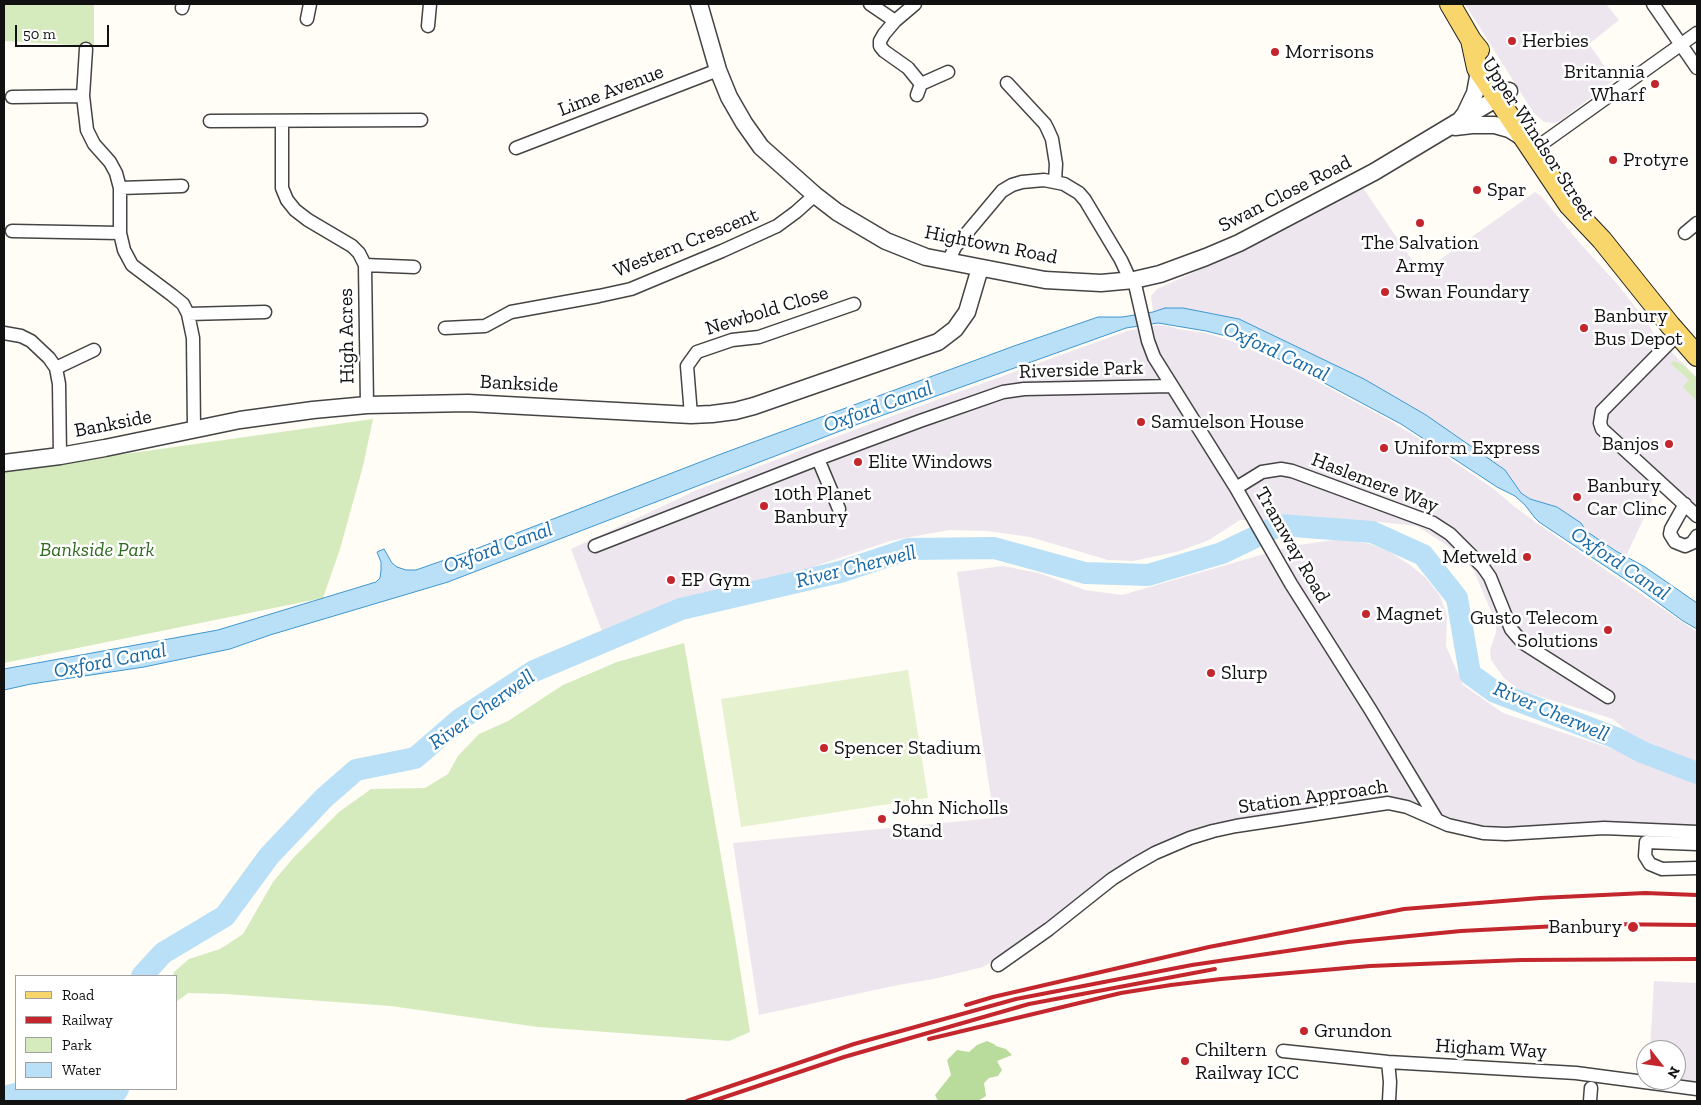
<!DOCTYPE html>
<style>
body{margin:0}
#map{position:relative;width:1701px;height:1105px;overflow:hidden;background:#fffdf5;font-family:"Zilla Slab",serif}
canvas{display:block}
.frame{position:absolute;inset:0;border:5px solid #111;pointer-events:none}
.legend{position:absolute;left:15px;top:975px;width:162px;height:115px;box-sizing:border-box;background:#fff;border:1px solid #a0a0a0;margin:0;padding:6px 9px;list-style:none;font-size:15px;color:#111}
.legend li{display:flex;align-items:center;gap:10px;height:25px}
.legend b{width:25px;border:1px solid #a0a0a0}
.north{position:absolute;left:1636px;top:1040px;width:50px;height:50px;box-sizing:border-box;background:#fff;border:1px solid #a0a0a0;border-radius:50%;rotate:120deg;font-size:14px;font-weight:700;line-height:20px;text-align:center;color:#111}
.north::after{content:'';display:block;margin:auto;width:18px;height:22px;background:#c4262e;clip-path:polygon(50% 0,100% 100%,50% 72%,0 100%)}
.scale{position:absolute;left:15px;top:25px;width:94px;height:22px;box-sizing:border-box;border:2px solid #111;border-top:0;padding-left:6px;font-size:15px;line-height:18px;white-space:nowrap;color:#111;-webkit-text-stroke:4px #fff;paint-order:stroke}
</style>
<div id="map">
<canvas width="1701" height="1105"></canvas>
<div class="frame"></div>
<ul class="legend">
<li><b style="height:6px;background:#f9d66b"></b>Road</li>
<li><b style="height:6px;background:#c4262e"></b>Railway</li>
<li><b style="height:14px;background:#d5ebbd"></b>Park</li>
<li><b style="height:14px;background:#b9e0f7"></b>Water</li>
</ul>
<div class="north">N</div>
<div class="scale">50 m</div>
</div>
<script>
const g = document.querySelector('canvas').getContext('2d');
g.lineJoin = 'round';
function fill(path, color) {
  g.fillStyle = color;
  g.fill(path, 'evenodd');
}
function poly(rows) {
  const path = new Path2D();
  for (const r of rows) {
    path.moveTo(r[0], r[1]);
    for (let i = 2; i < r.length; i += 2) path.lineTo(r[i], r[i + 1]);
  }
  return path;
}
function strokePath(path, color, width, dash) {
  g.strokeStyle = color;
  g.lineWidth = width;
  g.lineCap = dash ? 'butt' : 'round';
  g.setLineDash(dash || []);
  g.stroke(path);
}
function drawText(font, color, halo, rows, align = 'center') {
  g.font = font + ' "Zilla Slab",serif';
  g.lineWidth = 5;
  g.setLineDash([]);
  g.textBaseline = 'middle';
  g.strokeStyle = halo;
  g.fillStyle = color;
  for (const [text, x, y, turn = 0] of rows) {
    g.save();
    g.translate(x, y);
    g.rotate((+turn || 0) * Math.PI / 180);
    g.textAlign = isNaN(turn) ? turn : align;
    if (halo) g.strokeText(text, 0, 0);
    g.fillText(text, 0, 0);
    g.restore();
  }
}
const industrial = poly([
 [1465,4,1606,4,1619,20,1589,44,1614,80,1560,121,1555,123,1544,122,1533,112],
 [1363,188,1421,273,1535,192,1541,196,1578,241,1618,285,1648,323,1654,334,1697,378,1697,524,1658,488,1626,556,1586,531,1581,523,1557,507,1530,499,1521,493,1505,470,1426,415,1364,379,1239,319,1183,308,1165,308,1153,312,1151,296,1157,289,1256,244],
 [1157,325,1168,326,1178,329,1206,333,1235,342,1286,365,1387,419,1428,444,1495,490,1515,507,1538,524,1697,632,1697,767,1647,747,1630,734,1613,719,1519,690,1504,678,1491,660,1490,650,1496,632,1496,623,1474,571,1460,554,1417,526,1380,522,1240,520,1209,540,1180,551,1133,561,1108,560,1030,537,987,531,949,530,890,541,604,637,571,549,697,490,862,427,1127,331],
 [1340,539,1370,544,1390,552,1410,565,1426,578,1440,596,1447,615,1446,646,1463,685,1503,713,1686,773,1697,780,1697,827,1496,832,1456,822,1434,810,1395,797,1227,822,1114,871,1074,901,1044,929,983,967,934,979,898,985,759,1015,733,843,994,818,957,572,1003,566,1039,573,1085,590,1122,595,1292,546],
 [1654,981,1697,983,1697,1082,1676,1079,1676,1050,1650,1050]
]);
const green = poly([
 [4,4,94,4,94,46,4,41],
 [1674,361,1682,364,1697,378,1697,401,1683,387,1689,380,1670,363],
 [373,419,363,466,340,549,323,598,4,663,4,471],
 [684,643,735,937,750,1032,729,1041,538,1027,391,1006,226,994,188,993,176,1002,176,976,173,976,174,972,189,959,220,949,243,934,273,882,294,857,339,812,371,789,425,788,448,774,458,756,479,734,508,721,563,685,617,662]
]);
const forest = poly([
 [987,1041,994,1044,996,1046,1006,1049,1012,1055,997,1061,1002,1070,998,1076,989,1078,984,1083,986,1096,978,1101,938,1101,935,1095,951,1075,947,1060,957,1050,969,1052,977,1045]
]);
const pitch = poly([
 [908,670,928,798,741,827,721,699]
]);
const water = poly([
 [1165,308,1183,308,1239,319,1364,379,1426,415,1505,470,1521,493,1530,499,1557,507,1581,523,1586,531,1616,551,1645,567,1697,603,1697,629,1683,621,1638,588,1539,522,1535,518,1525,505,1515,496,1497,487,1401,424,1287,363,1238,339,1206,331,1158,323,1126,328,861,423,448,582,270,635,230,649,144,667,31,684,4,690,4,669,218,630,376,582,380,578,381,570,381,562,377,552,384,549,392,563,397,567,406,570,416,570,473,550,721,454,1014,346,1098,317,1122,317,1153,312,1165,308],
 [1647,747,1697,767,1697,780,1686,773,1638,757,1647,747]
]);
const river = poly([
 [142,976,163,953,225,916,269,856,324,798,356,770,415,758,459,720,534,671,681,609,840,572,909,549,994,548,1085,573,1148,575,1222,553,1280,525,1372,532,1423,555,1457,598,1470,674,1495,692,1616,738,1642,752,1697,773],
 [4,1097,26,1091,92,1095,116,1092,118,1089]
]);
const minor = poly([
 [870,4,895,21,884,34,880,41,880,46,884,51,908,68,921,84,917,95],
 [1653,4,1697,68],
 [182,8,183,4],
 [307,19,310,4],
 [895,21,915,4],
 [428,26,430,4],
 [86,49,83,96,87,130,94,144,110,162,116,173,120,188,120,233,124,250,132,265,172,295,183,304,188,314,265,312],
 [1007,83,1045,124,1048,130,1052,139,1056,164,1055,181],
 [921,84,948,72],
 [12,97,83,96],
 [210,121,421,120],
 [282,122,282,188,287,200,295,210,308,220,352,246,359,253,365,265,367,405],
 [1543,143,1697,33],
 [516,148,718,70],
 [120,188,182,186],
 [12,231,120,233],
 [1685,233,1697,223],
 [948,262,955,247,1002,191,1012,185,1022,182,1044,180,1064,184,1079,193,1085,200,1121,260,1127,273,1127,281],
 [365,265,414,267],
 [1134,280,1148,341,1154,357,1236,488,1291,584,1370,709,1437,820],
 [188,314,193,338,194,429],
 [445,328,485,326,511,312,599,296,631,289,722,251,777,226,796,212,815,195],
 [4,333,21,336,31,341,49,358,56,368,59,384,60,456],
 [1678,334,1602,411,1600,423,1602,429,1697,516],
 [56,368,94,350],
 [691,415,687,366,697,352,732,340,759,337,854,304],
 [1236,488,1262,472,1281,469,1292,471,1433,523,1450,534,1483,567,1490,577,1511,629,1523,643,1608,697],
 [1685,504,1671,529,1670,534,1675,542,1685,546,1692,543,1697,536],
 [839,509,818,459,920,421,1003,392,1024,389,1172,386],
 [595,546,818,459],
 [1697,844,1646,842,1645,856,1650,864,1662,869,1697,868],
 [998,965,1049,929,1112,879,1134,865,1155,853,1190,838,1213,831,1236,826,1388,803,1407,807,1448,825,1483,833,1506,834,1604,828,1697,832],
 [1283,1051,1388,1062,1576,1073,1697,1089],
 [1388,1062,1390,1082,1389,1101],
 [1590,1101,1591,1088]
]);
const tertiary = poly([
 [699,4,718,70,729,97,744,123,761,147,815,195,837,212,886,241,926,257,1045,280,1101,283,1134,280,1160,274,1206,257,1239,243,1374,172,1509,91],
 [1461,119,1465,114,1475,93,1478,77,1477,68],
 [1455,127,1472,125,1495,125,1509,129,1522,137],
 [4,463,60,456,105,448,240,420,313,410,367,405,468,403,691,415,712,414,735,411,754,406,938,342,955,329,967,312,980,268]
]);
const primary = poly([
 [1450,4,1471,40,1479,50],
 [1471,40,1477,68,1569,205,1602,240,1670,325,1697,356]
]);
const rail = poly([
 [966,1005,993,997,1209,947,1404,909,1540,898,1645,893,1697,895],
 [929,1039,1121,993,1171,985,1221,979,1370,966,1521,960,1697,959],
 [687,1101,854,1044,1016,999,1192,965,1348,942,1461,931,1597,924,1697,925],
 [713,1101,844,1057,1029,1004,1215,969]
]);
const markers = [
 [1512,41,5,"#c4262e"],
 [1275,52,5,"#c4262e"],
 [1655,84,5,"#c4262e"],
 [1613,160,5,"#c4262e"],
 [1477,190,5,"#c4262e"],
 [1420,223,5,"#c4262e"],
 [1385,292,5,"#c4262e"],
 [1584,328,5,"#c4262e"],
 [1141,422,5,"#c4262e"],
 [1669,444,5,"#c4262e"],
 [1384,448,5,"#c4262e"],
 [858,462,5,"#c4262e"],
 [1577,497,5,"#c4262e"],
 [764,506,5,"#c4262e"],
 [1527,557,5,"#c4262e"],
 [671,580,5,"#c4262e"],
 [1366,614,5,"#c4262e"],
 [1608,630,5,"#c4262e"],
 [1211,673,5,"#c4262e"],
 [824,748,5,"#c4262e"],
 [882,819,5,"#c4262e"],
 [1633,927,6,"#c4262e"],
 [1304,1031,5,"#c4262e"],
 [1185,1061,5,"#c4262e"]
];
const poiNames = [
 ["Herbies",1522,41],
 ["Morrisons",1285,52],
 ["Britannia",1645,72,"right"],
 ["Wharf",1645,95,"right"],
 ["Protyre",1623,160],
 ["Spar",1487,190],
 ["The Salvation",1420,243,"center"],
 ["Army",1420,266,"center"],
 ["Swan Foundary",1395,292],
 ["Banbury",1594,316],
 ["Bus Depot",1594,339],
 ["Samuelson House",1151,422],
 ["Banjos",1659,444,"right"],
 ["Uniform Express",1394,448],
 ["Elite Windows",868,462],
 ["Banbury",1587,486],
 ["Car Clinc",1587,509],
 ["10th Planet",774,494],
 ["Banbury",774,517],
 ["Metweld",1517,557,"right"],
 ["EP Gym",681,580],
 ["Magnet",1376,614],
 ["Gusto Telecom",1598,618,"right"],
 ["Solutions",1598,641,"right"],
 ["Slurp",1221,673],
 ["Spencer Stadium",834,748],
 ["John Nicholls",892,808],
 ["Stand",892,831],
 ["Banbury",1622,927,"right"],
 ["Grundon",1314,1031],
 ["Chiltern",1195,1050],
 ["Railway ICC",1195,1073]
];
const streetNames = [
 ["Lime Avenue",611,91,-21],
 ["Upper Windsor Street",1538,139,57],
 ["Swan Close Road",1285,194,-27],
 ["Western Crescent",686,243,-22],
 ["Hightown Road",991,245,11],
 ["Newbold Close",767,311,-17],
 ["High Acres",347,336,-91],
 ["Riverside Park",1081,370,-2],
 ["Bankside",519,384,3],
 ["Bankside",113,424,-11],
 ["Haslemere Way",1375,483,21],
 ["Tramway Road",1292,545,60],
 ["Station Approach",1313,797,-8],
 ["Higham Way",1491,1049,3]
];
const parkNames = [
 ["Bankside Park",97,550]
];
const waterNames = [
 ["Oxford Canal",1276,352,25],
 ["Oxford Canal",878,407,-20],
 ["Oxford Canal",498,548,-20],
 ["Oxford Canal",1620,564,34],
 ["River Cherwell",856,567,-14],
 ["Oxford Canal",110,661,-11],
 ["River Cherwell",482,710,-35],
 ["River Cherwell",1551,712,23]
];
fill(industrial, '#eee6ef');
fill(green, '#d5ebbd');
fill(forest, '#b9dc9c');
fill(pitch, '#e6f2cf');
fill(water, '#b9e0f7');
strokePath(water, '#3f96cf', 1);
strokePath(river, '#b9e0f7', 22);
strokePath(minor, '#444', 15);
strokePath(tertiary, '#444', 19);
strokePath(primary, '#222', 22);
strokePath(minor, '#fff', 12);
strokePath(tertiary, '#fff', 16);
strokePath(primary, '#f9d66b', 20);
strokePath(rail, '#c4262e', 4);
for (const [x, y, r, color] of markers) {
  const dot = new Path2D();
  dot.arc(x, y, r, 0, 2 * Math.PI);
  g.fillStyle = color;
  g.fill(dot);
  strokePath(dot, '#fff', 2);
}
drawText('20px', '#111', '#fff', poiNames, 'left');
drawText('20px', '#111', '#fff', streetNames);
drawText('italic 20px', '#2f6b1f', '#fff', parkNames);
drawText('italic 21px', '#1768a6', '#fff', waterNames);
</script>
